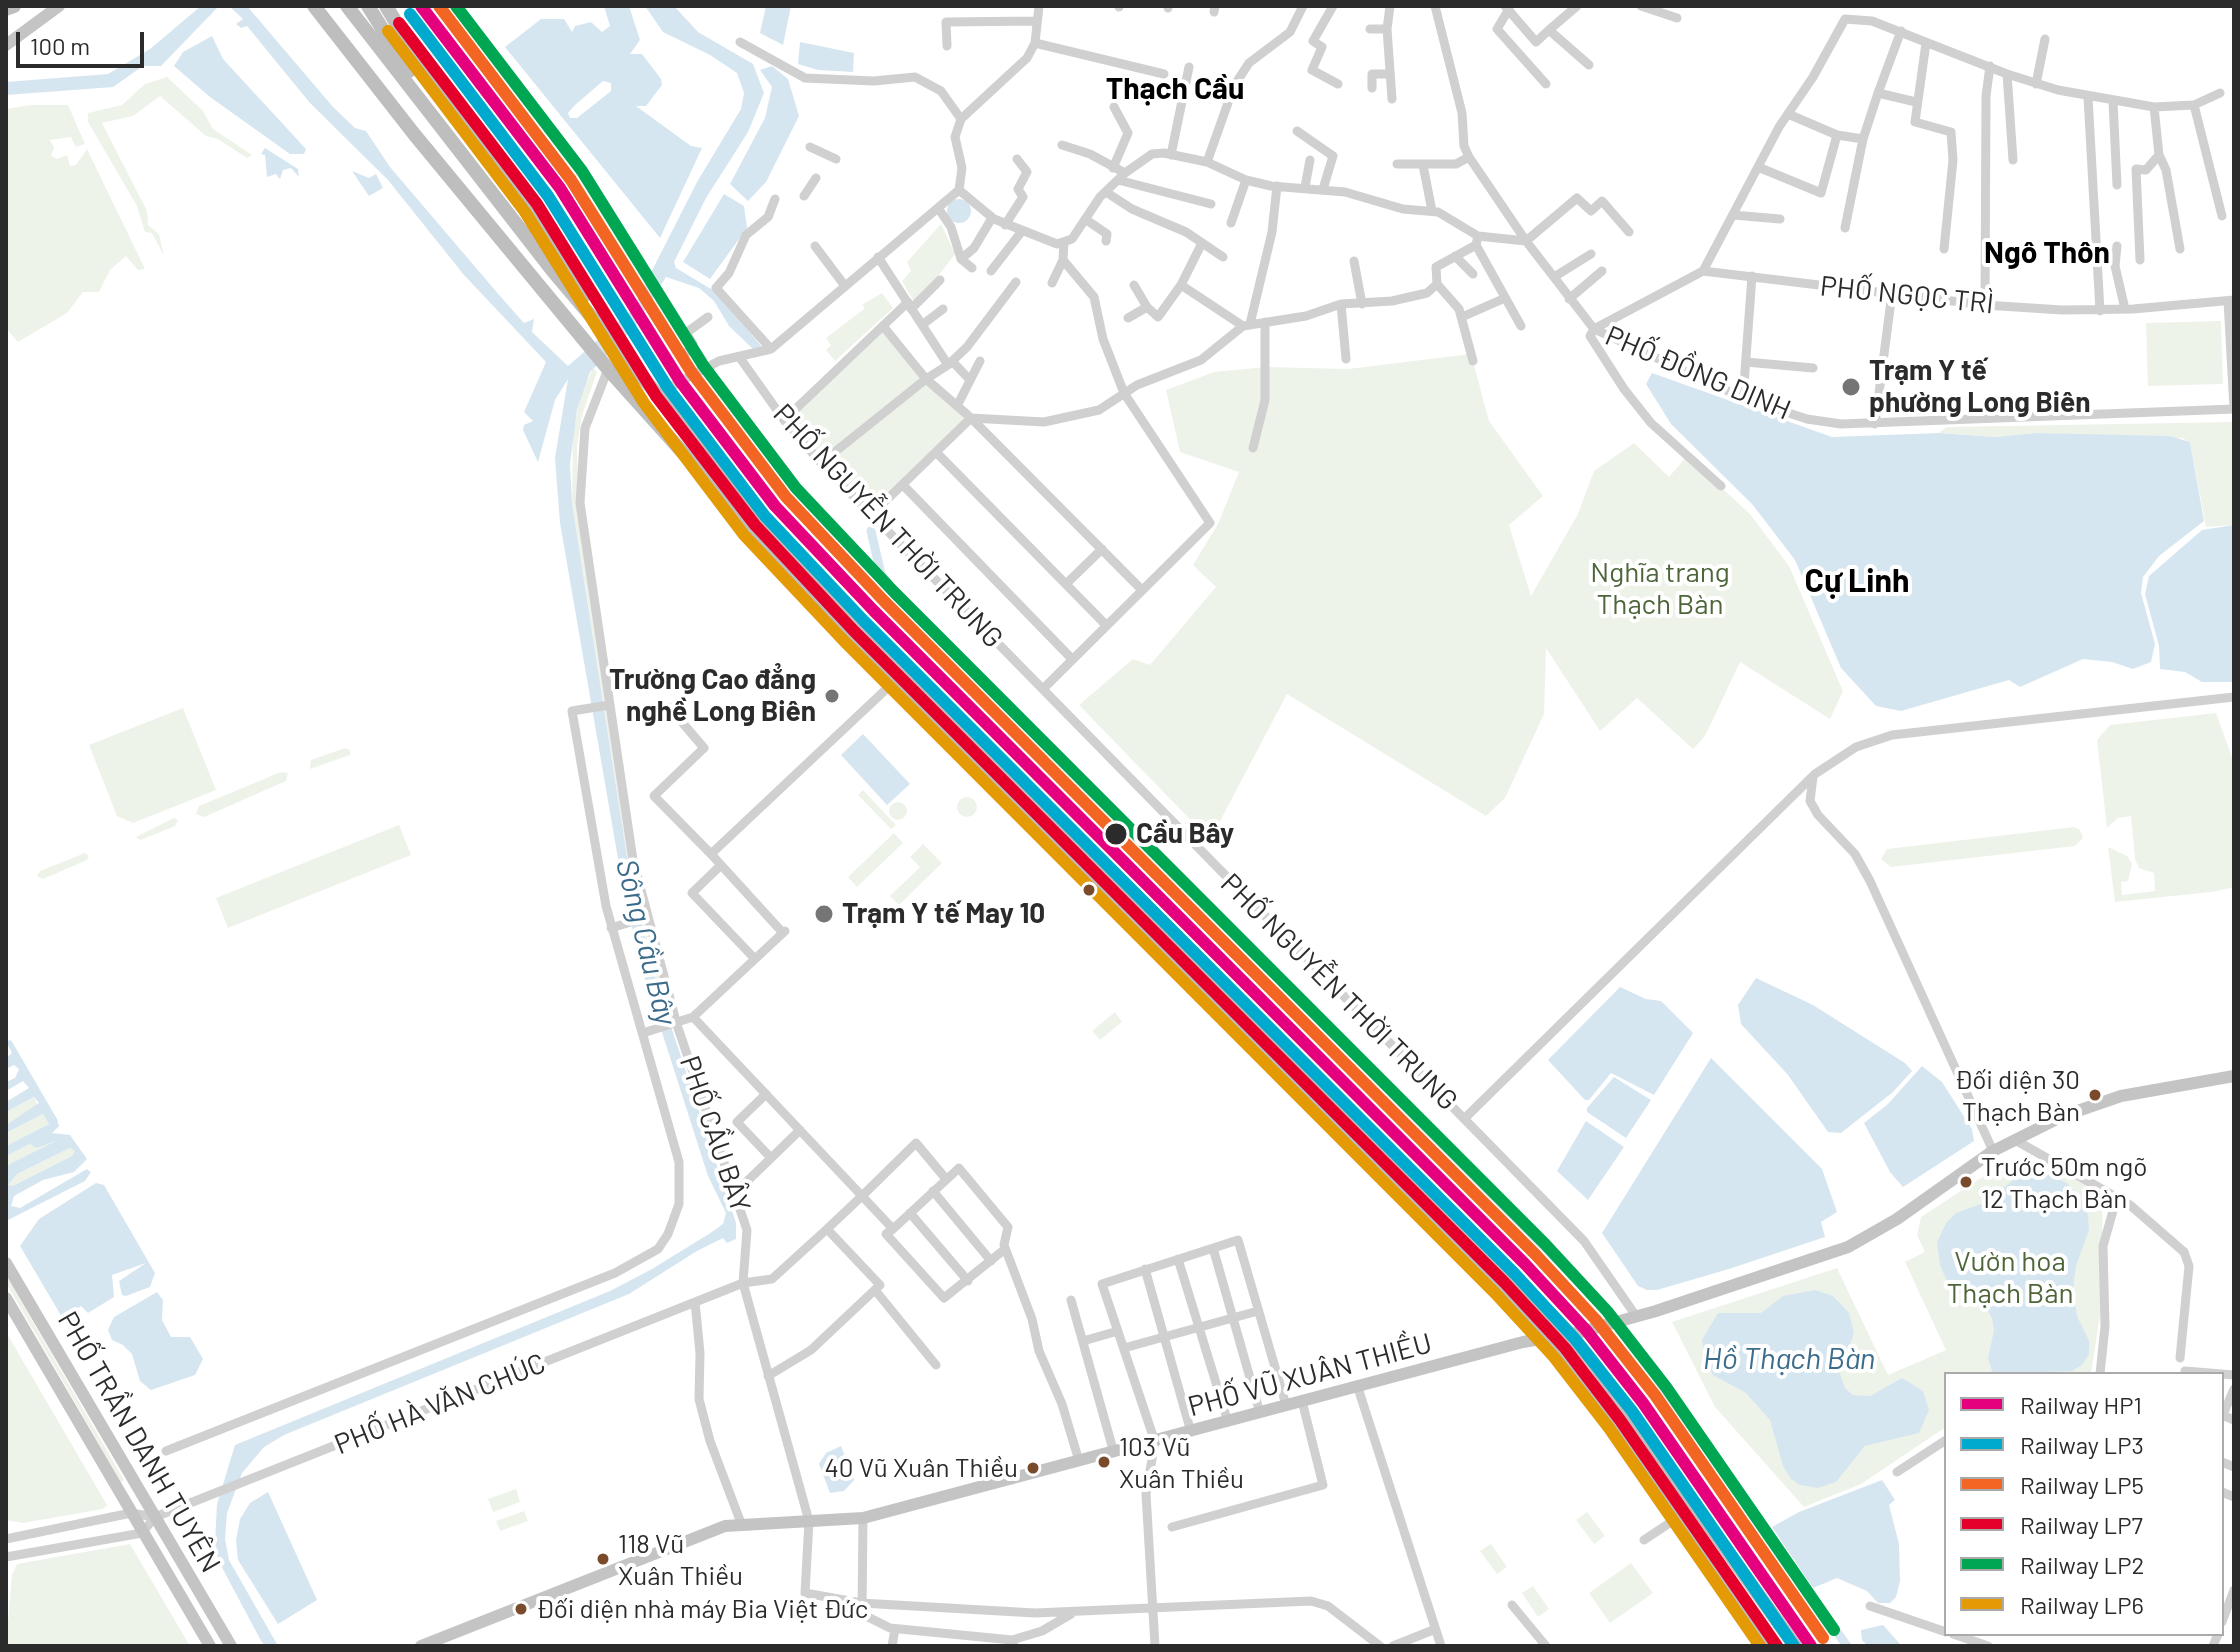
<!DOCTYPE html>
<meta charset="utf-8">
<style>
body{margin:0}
#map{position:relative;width:2240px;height:1652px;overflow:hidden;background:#fff;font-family:Barlow,sans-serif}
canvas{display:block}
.frame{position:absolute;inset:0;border:8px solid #2b2b2b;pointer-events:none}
.legend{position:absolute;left:1944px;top:1372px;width:280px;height:264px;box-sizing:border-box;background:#fff;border:2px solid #aaa;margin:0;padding:10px 14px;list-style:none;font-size:24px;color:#2b2b2b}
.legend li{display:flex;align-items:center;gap:16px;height:40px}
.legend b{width:40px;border:2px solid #aaa}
.scale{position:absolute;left:16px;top:32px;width:128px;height:36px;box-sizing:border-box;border:4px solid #2b2b2b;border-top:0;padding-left:10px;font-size:24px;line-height:28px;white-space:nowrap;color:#2b2b2b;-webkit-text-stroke:6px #fff;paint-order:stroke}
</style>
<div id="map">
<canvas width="2240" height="1652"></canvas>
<div class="frame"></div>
<ul class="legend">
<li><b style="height:10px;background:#e5007d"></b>Railway HP1</li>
<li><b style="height:10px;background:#00a9ce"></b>Railway LP3</li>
<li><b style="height:10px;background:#f26522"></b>Railway LP5</li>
<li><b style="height:10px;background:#e4002b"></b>Railway LP7</li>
<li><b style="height:10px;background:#00a651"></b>Railway LP2</li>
<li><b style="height:10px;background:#e39a04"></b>Railway LP6</li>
</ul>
<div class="scale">100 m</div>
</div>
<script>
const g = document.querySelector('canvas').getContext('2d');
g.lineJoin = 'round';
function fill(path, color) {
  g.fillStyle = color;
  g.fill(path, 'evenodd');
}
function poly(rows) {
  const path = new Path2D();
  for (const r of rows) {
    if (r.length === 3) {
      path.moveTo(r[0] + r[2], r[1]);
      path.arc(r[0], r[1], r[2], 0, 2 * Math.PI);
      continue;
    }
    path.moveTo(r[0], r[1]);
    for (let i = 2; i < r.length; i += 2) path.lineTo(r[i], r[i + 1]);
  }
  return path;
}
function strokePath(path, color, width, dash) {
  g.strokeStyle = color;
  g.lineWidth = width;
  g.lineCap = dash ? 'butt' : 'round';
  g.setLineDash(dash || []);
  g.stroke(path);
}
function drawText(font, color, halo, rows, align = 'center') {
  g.font = font + ' Barlow,sans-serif';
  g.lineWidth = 8;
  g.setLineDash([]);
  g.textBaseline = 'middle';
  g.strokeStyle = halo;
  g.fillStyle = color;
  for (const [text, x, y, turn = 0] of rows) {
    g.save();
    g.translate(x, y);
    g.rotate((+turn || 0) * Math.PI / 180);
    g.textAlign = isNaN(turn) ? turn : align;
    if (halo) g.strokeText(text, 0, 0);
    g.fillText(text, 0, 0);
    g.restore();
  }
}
const green = poly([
 [167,77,203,111,213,129,252,155,247,158,218,139,206,136,160,96,133,116,102,123,147,211,148,225,159,234,164,256,152,233,145,232,137,206,88,122,88,113,122,105,145,84],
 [30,105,68,105,85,144,76,147,71,137,50,140,54,148,51,156,57,159,67,155,70,166,76,165,87,149,145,269,138,270,126,256,110,270,99,292,83,292,67,313,18,342,6,328,6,109],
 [941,224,955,254,916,305,902,281,911,271,907,262],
 [882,293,893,308,835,361,826,350,831,345,826,338,864,309,863,304],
 [2221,321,2223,384,2148,386,2146,323],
 [883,326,926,379,971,418,871,515,784,420],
 [1471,354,1489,421,1543,496,1509,525,1531,596,1578,514,1594,471,1634,443,1669,477,1687,456,1750,514,1789,566,1843,691,1830,719,1740,662,1705,736,1693,749,1637,698,1600,731,1546,648,1544,714,1505,798,1486,816,1287,694,1210,840,1079,705,1133,659,1150,665,1216,587,1193,565,1218,524,1239,472,1180,452,1166,390,1214,372,1266,367,1348,369],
 [593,368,597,372,582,415,577,446,578,511,630,853,671,1018,655,978,630,876,572,503,573,434,580,398],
 [2234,422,2234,525,2206,527,2190,442,2182,438,2036,433,1995,437,1939,433,1946,427],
 [183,708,216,790,133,823,117,816,89,745],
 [2216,713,2234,763,2234,884,2231,888,2211,892,2115,902,2108,847,2127,856,2132,864,2128,881,2121,882,2122,895,2155,891,2154,873,2139,868,2135,859,2131,816,2118,818,2107,828,2097,740,2110,725],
 [345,748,350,750,350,755,310,769,311,760],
 [281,772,288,773,286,781,204,817,196,814,199,806],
 [863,790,896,825,891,829,858,795],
 [967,807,10],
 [898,811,9],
 [174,818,178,820,175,826,141,840,136,837],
 [399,825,411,855,228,928,216,898],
 [2074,827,2080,830,2083,838,2075,846,1891,867,1881,859,1887,849],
 [894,833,903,843,857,887,848,877],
 [923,844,942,863,899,905,890,896,920,867,910,857],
 [85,853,89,856,87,860,43,879,37,876,40,871],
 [1115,1012,1122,1022,1100,1040,1092,1031],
 [34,1097,38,1106,6,1125,6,1112],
 [43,1114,49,1124,6,1146,6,1133],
 [55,1140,47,1147,6,1166,6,1156,30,1144],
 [70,1148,76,1151,72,1156,13,1187,8,1185,17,1174],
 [2024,1159,2053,1164,2096,1189,2103,1199,2100,1315,2091,1374,1946,1374,1946,1427,1861,1484,1804,1507,1715,1407,1672,1322,1837,1268,1888,1375,1946,1350,1905,1262,1925,1252,1917,1235,1921,1217,1996,1168],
 [6,1275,124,1480,121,1482,6,1283],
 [6,1332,107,1505,103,1509,23,1523,6,1520],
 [516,1489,520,1502,493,1512,488,1499],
 [524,1511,528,1521,500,1531,496,1521],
 [1587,1512,1605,1536,1594,1544,1576,1520],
 [130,1544,190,1646,6,1646,12,1575,17,1564],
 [1491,1544,1507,1567,1497,1574,1480,1551],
 [1631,1563,1653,1593,1610,1623,1589,1593],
 [1533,1586,1549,1609,1538,1617,1522,1593]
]);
const water = poly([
 [201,6,219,6,161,66,143,66,113,87,6,95,6,82,108,74,150,49],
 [229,6,247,6,333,107,355,128,366,131,390,167,500,296,524,323,534,319,532,332,568,366,632,310,697,182,741,109,744,93,737,73,710,55,663,32,645,6,674,6,698,32,753,64,764,93,748,132,706,198,674,262,676,268,716,292,762,347,753,349,729,326,714,301,699,288,666,277,635,327,590,372,577,410,570,464,572,503,630,876,655,978,736,1223,736,1239,727,1243,723,1238,697,1251,629,1294,284,1435,264,1447,242,1473,227,1513,225,1539,229,1560,278,1646,265,1646,260,1639,218,1560,215,1543,217,1504,235,1445,610,1291,652,1269,712,1232,723,1224,726,1213,708,1176,644,976,625,899,560,523,555,458,568,379,555,400,538,462,523,430,524,425,533,421,524,412,546,362,464,275,388,180,310,103,247,26,241,28,236,24,243,19],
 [604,6,629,6,640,40,630,54,642,54,661,79,662,85,646,106,636,106,691,146,702,148,660,238,505,47,541,19,564,19,572,32,575,26,591,22,602,32,610,26],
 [603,81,611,83,611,91,577,118,570,118,568,113,575,105],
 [766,6,791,6,783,45,760,33],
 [212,36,223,59,306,149,304,154,290,154,210,97,174,66,183,52],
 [800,42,854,53,853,72,818,70,798,64],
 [772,66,788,79,799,116,766,182,748,201,730,184,765,118,772,87,760,70],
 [265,148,298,169,299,177,291,168,283,170,280,179,276,174,267,177,265,155,261,154],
 [352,171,369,178,376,174,383,188,369,196],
 [724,194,744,206,747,228,710,279,683,262],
 [959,211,12],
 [1652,373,1832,437,1939,433,1995,437,2036,433,2170,436,2190,442,2204,521,2159,556,2143,577,2141,593,2155,644,2151,662,2133,669,2112,662,2083,659,2020,687,2009,680,1901,711,1876,706,1841,668,1795,560,1752,504,1671,424,1646,384],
 [2234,525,2234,682,2202,682,2185,672,2160,669,2159,646,2145,594,2149,576,2202,530],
 [863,734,910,784,887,805,841,755],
 [1756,978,1813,1005,1905,1063,1912,1071,1893,1092,1841,1133,1828,1132,1788,1075,1741,1024,1738,1005],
 [1620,987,1646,999,1661,1001,1693,1033,1654,1095,1611,1073,1589,1100,1585,1100,1548,1060],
 [11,1040,57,1119,59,1126,52,1133,70,1135,87,1159,74,1172,43,1180,14,1196,11,1206,20,1208,87,1169,91,1172,85,1181,6,1221,6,1166,56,1141,36,1148,30,1144,6,1156,6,1146,49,1124,43,1114,6,1133,6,1125,39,1103,34,1097,6,1112,6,1102,29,1088,23,1081,6,1091,6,1082,15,1078,19,1069,14,1065,6,1069,6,1058,12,1053,6,1041],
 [70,1148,75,1151,72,1156,13,1186,8,1185,17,1174],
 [1711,1058,1822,1169,1837,1212,1821,1222,1825,1237,1729,1269,1657,1290,1647,1290,1638,1286,1602,1233],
 [1922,1066,1942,1082,1972,1129,1974,1141,1903,1187,1890,1172,1864,1123,1888,1104],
 [1614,1077,1651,1100,1626,1138,1587,1112,1587,1108],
 [1586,1121,1624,1147,1588,1200,1557,1171],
 [2036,1174,2052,1175,2068,1184,2080,1197,2088,1215,2089,1230,2076,1266,2073,1287,2077,1316,2089,1341,2089,1354,2082,1365,2072,1371,1993,1374,1988,1358,1994,1330,1992,1318,1986,1308,1958,1292,1946,1279,1940,1265,1937,1242,1946,1223,1956,1213,1989,1201,2014,1179],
 [96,1183,104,1185,155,1273,150,1287,126,1296,122,1295,119,1281,146,1263,112,1275,114,1297,88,1313,81,1306,74,1311,73,1317,83,1335,81,1341,76,1341,20,1246,39,1219],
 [1815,1290,1833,1296,1849,1313,1854,1333,1840,1374,1845,1388,1853,1395,1870,1396,1902,1378,1923,1391,1929,1410,1919,1433,1865,1446,1836,1482,1818,1488,1800,1485,1791,1479,1783,1466,1770,1420,1746,1393,1713,1375,1705,1360,1702,1340,1718,1313,1761,1313,1783,1296],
 [157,1292,163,1300,162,1320,171,1337,190,1337,203,1359,195,1375,151,1390,140,1381,132,1354,123,1345,112,1340,108,1330,114,1317],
 [841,1446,854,1480,844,1491,830,1493,819,1464,826,1453],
 [1882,1480,1895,1500,1889,1505,1899,1544,1900,1581,1896,1597,1890,1603,1878,1603,1867,1591,1837,1578,1813,1588,1772,1527,1799,1512],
 [268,1492,317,1600,278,1624,238,1560,236,1541,240,1519,250,1503],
 [1883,1625,1900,1644,1868,1646,1862,1640,1861,1630]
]);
const canal = poly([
 [871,531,881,574,896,594,1612,1315],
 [1621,1328,1847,1646]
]);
const minor = poly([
 [1333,6,1313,41,1322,47,1312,70,1338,84],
 [1435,6,1462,113,1464,146,1469,157,1526,241,1594,329],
 [1505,6,1536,42,1549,30],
 [1577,6,1549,30,1589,65],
 [1641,6,1677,18],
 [1119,7,1119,6],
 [1168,8,1168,6],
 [1509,9,1497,29,1546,84],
 [1214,12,1215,6],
 [1370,29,1387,29,1390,6],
 [1387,29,1392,99],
 [1901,31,1878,93,1916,102],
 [740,42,805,78,874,81,915,77,941,91,961,119],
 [1035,43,1164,74],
 [1926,43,1915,122,1951,132,1953,160,1944,249],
 [947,46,946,22,1036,21],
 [2007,74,2013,160],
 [2036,84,2045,39],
 [1372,88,1372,74,1390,74],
 [1157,94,1183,95],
 [2088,97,2100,311],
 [2113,101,2117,185],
 [2194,105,2220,93],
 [2154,107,2159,155,2166,170,2180,249],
 [1788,114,1837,135,1863,139,1878,93],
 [1297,131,1333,156,1323,189],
 [1062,145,1090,154,1125,173],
 [810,147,836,159],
 [1171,155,1189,67],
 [1207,162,1234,86,1249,63,1290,32,1303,6],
 [1397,164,1456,164,1469,157],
 [1423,165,1432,211],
 [1758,167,1821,193,1837,135],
 [1113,168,1128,133,1114,107],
 [1118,180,1211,204],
 [1305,187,1310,160],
 [959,190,962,168,955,137,961,119,1027,58,1035,43,1039,6],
 [1106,192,1132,209,1186,232,1223,257],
 [804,196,816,178],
 [938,208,951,227,961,259,972,268],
 [1733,215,1780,219],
 [1085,219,1107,234,1106,241],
 [1231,223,1246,180],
 [1005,225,1023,197,1018,189,1027,172,1017,159],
 [1845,228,1863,139],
 [1526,241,1577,198,1591,211,1602,201,1629,232],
 [1202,243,1181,285,1243,326],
 [1476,245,1521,326],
 [815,246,845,286],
 [2117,246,2115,266,2125,309],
 [1455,256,1473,274],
 [878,257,948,365,926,379,971,418,1044,422,1099,410,1137,385,1201,360,1243,326,1306,316,1341,304,1392,301,1427,293,1437,284,1436,267,1476,245,1478,236],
 [961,259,974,248,992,218],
 [2140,260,2136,169,2146,170,2159,155],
 [1354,261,1362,304],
 [991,271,1022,231],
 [1703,271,1779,127,1813,77,1845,19,1872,21,2007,74,2058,90,2154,107,2194,105,2222,216],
 [1554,277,1591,254],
 [1052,283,1063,260,1064,242],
 [1437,284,1459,309,1473,361],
 [1134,285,1147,307,1158,317,1181,285],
 [1569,299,1602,271],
 [2228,301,2234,409],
 [1341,304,1346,359],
 [1985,305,1986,96,1990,66],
 [911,309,940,280],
 [1462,317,1505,298],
 [1128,318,1147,307],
 [1250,324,1272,232,1277,186],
 [922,325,943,309],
 [1594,329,1743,398,1807,419,1841,424,2234,409],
 [1594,329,1703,271,1985,305,2062,310,2133,309,2234,300],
 [1594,329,1590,336,1624,389,1651,423,1721,486],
 [771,349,716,288,729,273,746,235,768,217,775,199],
 [740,358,784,420,821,463,1584,1241,1636,1316],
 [952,361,969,379],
 [1746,362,1813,368],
 [948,365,967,347,1016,282],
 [608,369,585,428,580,503,633,860,677,1025,747,1230,743,1283,809,1521,805,1593,861,1603,1035,1613,1311,1601,1328,1606,1380,1646],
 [693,373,683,357,693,344,686,333,708,317],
 [657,394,719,361,771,349,959,190,994,219,1057,244,1072,239,1100,197,1125,173,1152,154,1164,153,1207,162,1246,180,1271,186,1345,192,1403,209,1438,212,1478,236,1526,241],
 [1743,398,1752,276],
 [957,406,980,361],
 [784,420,908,302],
 [1875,424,1892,293],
 [1253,448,1265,400,1265,322],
 [936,452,1106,625],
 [821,463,926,379,883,326],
 [903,485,1072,659],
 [871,515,971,418,1142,590],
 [1066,584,1102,549],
 [1043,689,1210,523,1124,393,1103,339,1094,297,1063,260],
 [669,707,704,748,654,796,711,854],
 [1813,777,1810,801,1818,815,1855,854,1870,881,1993,1151],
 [721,865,783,933],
 [611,928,647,917],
 [755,959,785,931],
 [643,1033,693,1017],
 [766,1094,737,1122,771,1158],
 [1464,1119,1815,774,1856,747,1892,735,2234,697],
 [2015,1140,2130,1205,2184,1252,2189,1266,2180,1358],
 [946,1179,916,1143,862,1196,893,1229,959,1168,1008,1227,1004,1245,1032,1319,1039,1351,1062,1404,1079,1461],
 [933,1191,991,1261],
 [735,1193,800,1130],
 [910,1213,968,1281],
 [893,1229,886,1234,944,1298,1005,1249],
 [1213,1248,1260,1413],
 [1178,1259,1228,1422],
 [1145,1269,1191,1432],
 [875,1290,936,1365],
 [1071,1300,1114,1453],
 [695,1302,700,1353,699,1399,710,1441,741,1523],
 [1083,1341,1118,1331],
 [1124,1348,1258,1311],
 [2185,1371,2234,1375],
 [2100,1374,2105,1326,2103,1246,2117,1197],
 [768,1376,811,1350,880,1285,827,1229,862,1196,693,1017,755,959,692,893,721,865,711,854,897,679],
 [1357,1385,1441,1646],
 [2222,1415,2234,1420],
 [2222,1417,2234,1389],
 [166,1451,615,1273,658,1249,668,1234,679,1204,679,1162,606,906,572,711,609,705],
 [2222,1462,2234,1467],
 [1897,1472,1946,1440],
 [2222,1492,2234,1497],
 [863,1518,862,1614,890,1628,1012,1640,1014,1646],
 [1172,1527,1323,1485,1302,1401],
 [6,1539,131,1513,155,1517],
 [1644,1540,1677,1518],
 [6,1557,142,1533,155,1517,743,1283,772,1279,827,1229],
 [1512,1605,1546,1646],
 [1870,1606,1946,1632],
 [2222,1622,2234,1590],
 [1953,1634,1988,1646],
 [1012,1640,1042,1631,1071,1614],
 [892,1646,895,1629],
 [1155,1646,1146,1494,1155,1442,1102,1284,1238,1240,1286,1405],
 [1393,1646,1433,1630],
 [2213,1646,2218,1634]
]);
const major = poly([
 [6,45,59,6],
 [6,1263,231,1646],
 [6,1298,210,1646],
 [421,1646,725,1526,863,1518,1523,1342,1577,1333,1656,1311,1848,1247,1897,1219,1993,1151,2063,1116,2121,1096,2234,1076]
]);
const highway = poly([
 [314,6,414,134,608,369,798,581,1541,1337,1575,1376,1768,1646],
 [347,6,552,270,775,534,1570,1334,1592,1361,1795,1646],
 [368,6,409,71],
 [386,6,417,57,555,248,583,297],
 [6,9,14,6]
]);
const rail1 = poly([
 [421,6,560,188,680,381,775,506,874,611,1525,1264,1586,1330,1643,1403,1811,1646]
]);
const rail2 = poly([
 [410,14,548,196,668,388,765,516,864,621,1515,1274,1575,1339,1632,1411,1794,1646]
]);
const rail3 = poly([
 [439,6,571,180,692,373,786,497,884,601,1535,1254,1596,1320,1655,1395,1823,1638]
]);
const rail4 = poly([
 [399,23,537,204,656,396,755,525,854,631,1505,1283,1565,1348,1620,1420,1777,1646]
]);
const rail5 = poly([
 [456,6,582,171,703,365,796,488,894,592,1545,1244,1607,1311,1666,1387,1834,1630]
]);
const rail6 = poly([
 [388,31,525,212,644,403,744,535,844,641,1495,1293,1554,1357,1609,1428,1760,1646]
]);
const markers = [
 [1851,387,10,"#757575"],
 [832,696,8,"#757575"],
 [1116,834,12,"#2b2b2b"],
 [1089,890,7,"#7a4b2a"],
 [824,914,10,"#757575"],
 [2095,1095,7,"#7a4b2a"],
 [1966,1182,7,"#7a4b2a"],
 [1104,1462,7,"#7a4b2a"],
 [1033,1468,7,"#7a4b2a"],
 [603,1559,7,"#7a4b2a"],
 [521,1609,7,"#7a4b2a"]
];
const busNames = [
 ["Đối diện 30",2080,1080,"right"],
 ["Thạch Bàn",2080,1112,"right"],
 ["Trước 50m ngõ",1981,1167],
 ["12 Thạch Bàn",1981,1199],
 ["103 Vũ",1119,1447],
 ["Xuân Thiều",1119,1479],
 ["40 Vũ Xuân Thiều",1018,1468,"right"],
 ["118 Vũ",618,1544],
 ["Xuân Thiều",618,1576],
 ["Đối diện nhà máy Bia Việt Đức",536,1609]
];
const streetNames = [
 ["PHỐ NGỌC TRÌ",1907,295,6],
 ["PHỐ ĐỒNG DINH",1698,373,23],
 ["PHỐ NGUYỄN THỜI TRUNG",888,526,47],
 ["PHỐ NGUYỄN THỜI TRUNG",1339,992,45],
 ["PHỐ CẦU BÂY",715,1134,71],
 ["PHỐ VŨ XUÂN THIỀU",1310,1375,-15],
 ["PHỐ HÀ VĂN CHÚC",440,1404,-22],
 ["PHỐ TRẦN DANH TUYÊN",139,1442,60]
];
const poiNames = [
 ["Trạm Y tế",1869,371],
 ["phường Long Biên",1869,403],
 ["Trường Cao đẳng",816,680,"right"],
 ["nghề Long Biên",816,712,"right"],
 ["Trạm Y tế May 10",842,914]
];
const parkNames = [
 ["Nghĩa trang",1660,573],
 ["Thạch Bàn",1660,605],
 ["Vườn hoa",2010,1262],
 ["Thạch Bàn",2010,1294]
];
const stopNames = [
 ["Cầu Bây",1136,834]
];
const neighbourhoodNames = [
 ["Thạch Cầu",1175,89],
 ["Ngô Thôn",2047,253]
];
const waterNames = [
 ["Sông Cầu Bây",646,942,76],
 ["Hồ Thạch Bàn",1789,1359]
];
const quarterNames = [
 ["Cự Linh",1857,581]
];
fill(green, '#eef3ea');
fill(water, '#d6e6f0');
strokePath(canal, '#d6e6f0', 9);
strokePath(minor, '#d0d0d0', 9);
strokePath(major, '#c4c4c4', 12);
strokePath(highway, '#bebebe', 14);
strokePath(rail1, '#e5007d', 12);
strokePath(rail2, '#00a9ce', 12);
strokePath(rail3, '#f26522', 12);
strokePath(rail4, '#e4002b', 12);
strokePath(rail5, '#00a651', 12);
strokePath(rail6, '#e39a04', 12);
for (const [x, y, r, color] of markers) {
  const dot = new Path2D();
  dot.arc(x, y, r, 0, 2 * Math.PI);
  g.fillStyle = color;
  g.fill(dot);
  strokePath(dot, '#fff', 3);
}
drawText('26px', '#2b2b2b', '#fff', busNames, 'left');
drawText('28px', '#2b2b2b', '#fff', streetNames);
drawText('bold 28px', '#2b2b2b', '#fff', poiNames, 'left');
drawText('28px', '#4e653a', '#fff', parkNames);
drawText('bold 28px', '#2b2b2b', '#fff', stopNames, 'left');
drawText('bold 30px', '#000', '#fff', neighbourhoodNames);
drawText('italic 30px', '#3c6c8b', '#fff', waterNames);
drawText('bold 32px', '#000', '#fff', quarterNames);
</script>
